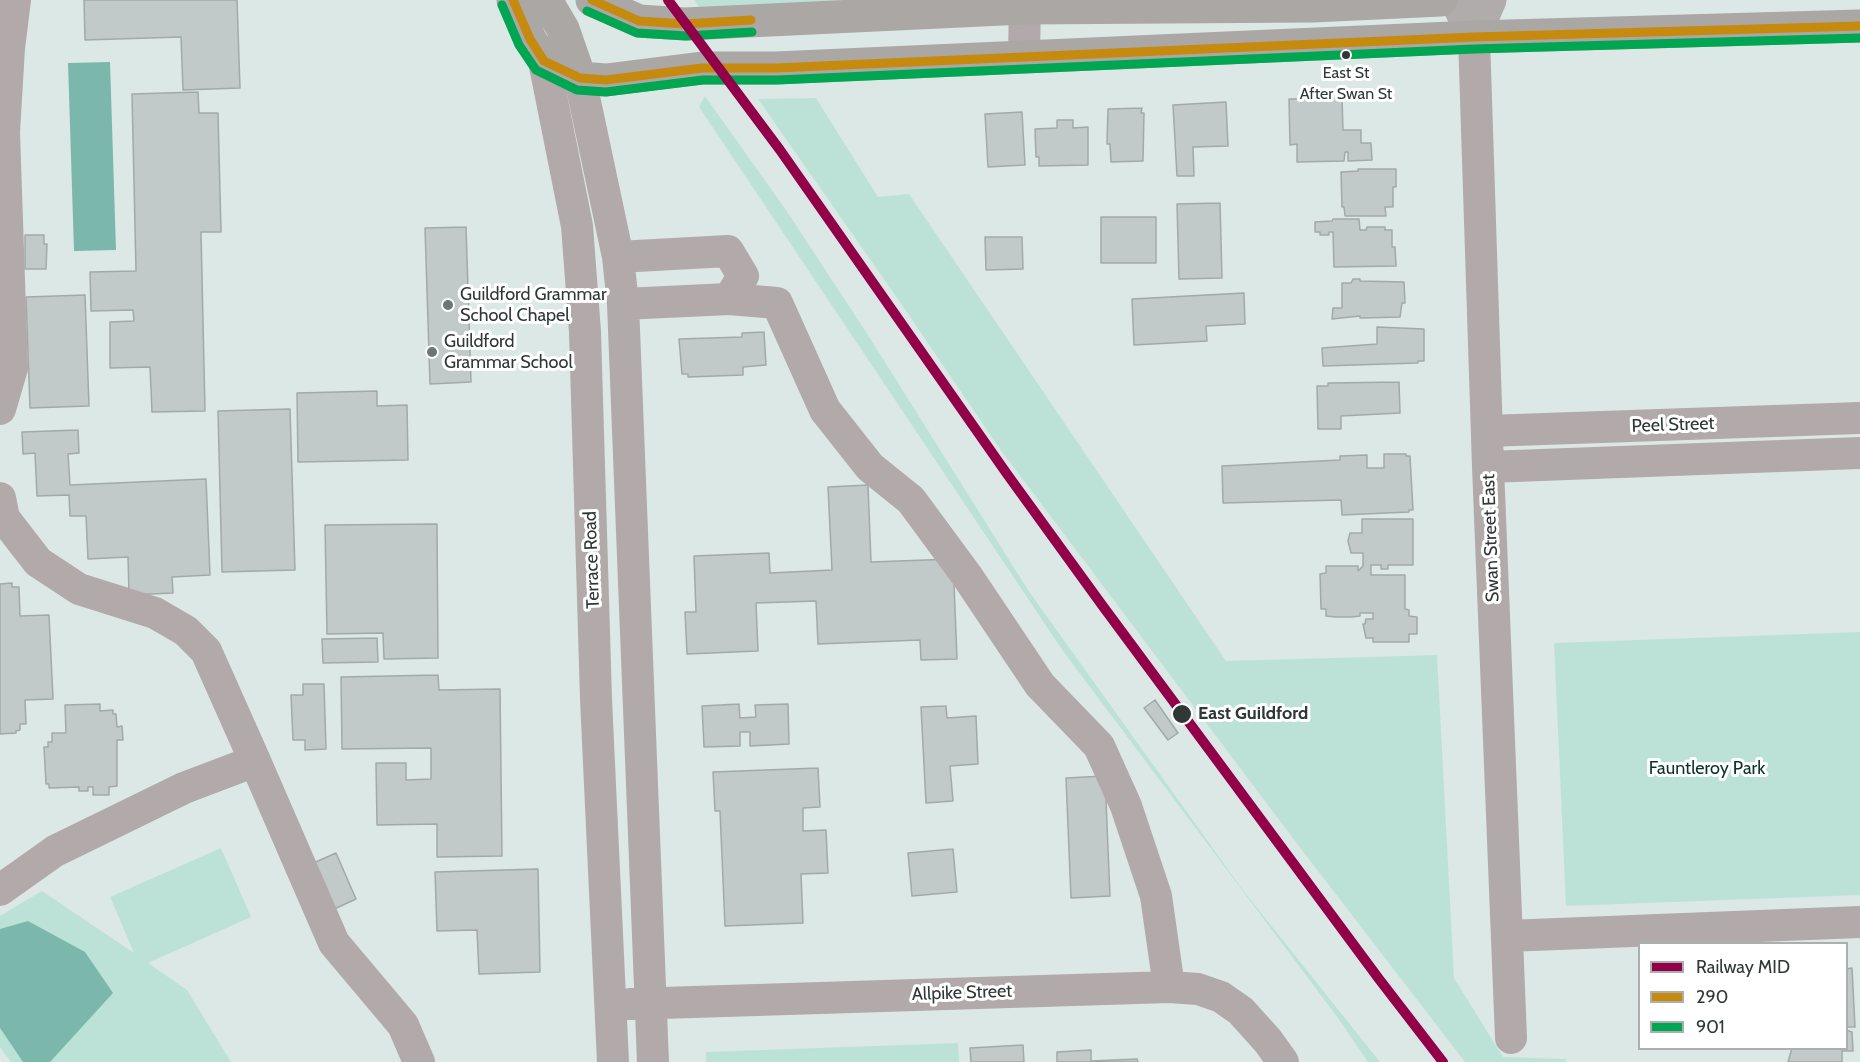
<!DOCTYPE html>
<style>
body{margin:0}
#map{position:relative;width:1860px;height:1062px;overflow:hidden;background:#dce8e5;font-family:Cabin,sans-serif}
canvas{display:block}
.legend{position:absolute;left:1638px;top:942px;width:210px;height:108px;box-sizing:border-box;background:#fff;border:2px solid #acafaf;margin:0;padding:8px 10px;list-style:none;font-size:18px;color:#2f3836}
.legend li{display:flex;align-items:center;gap:12px;height:30px}
.legend b{width:30px;border:2px solid #acafaf}
</style>
<div id="map">
<canvas width="1860" height="1062"></canvas>
<ul class="legend">
<li><b style="height:8px;background:#910048"></b>Railway MID</li>
<li><b style="height:8px;background:#c58a0e"></b>290</li>
<li><b style="height:8px;background:#00a651"></b>901</li>
</ul>
</div>
<script>
const g = document.querySelector('canvas').getContext('2d');
g.lineJoin = 'round';
function fill(path, color) {
  g.fillStyle = color;
  g.fill(path, 'evenodd');
}
function poly(rows) {
  const path = new Path2D();
  for (const r of rows) {
    path.moveTo(r[0], r[1]);
    for (let i = 2; i < r.length; i += 2) path.lineTo(r[i], r[i + 1]);
  }
  return path;
}
function strokePath(path, color, width, dash) {
  g.strokeStyle = color;
  g.lineWidth = width;
  g.lineCap = dash ? 'butt' : 'round';
  g.setLineDash(dash || []);
  g.stroke(path);
}
function drawText(font, color, halo, rows, align = 'center') {
  g.font = font + ' Cabin,sans-serif';
  g.lineWidth = 6;
  g.setLineDash([]);
  g.textBaseline = 'middle';
  g.strokeStyle = halo;
  g.fillStyle = color;
  for (const [text, x, y, turn = 0] of rows) {
    g.save();
    g.translate(x, y);
    g.rotate((+turn || 0) * Math.PI / 180);
    g.textAlign = isNaN(turn) ? turn : align;
    if (halo) g.strokeText(text, 0, 0);
    g.fillText(text, 0, 0);
    g.restore();
  }
}
const green = poly([
 [694,0,844,0,699,7],
 [705,96,786,210,868,335,1028,590,1242,889,1380,1062,1368,1062,1338,1018,1063,651,699,107],
 [816,98,878,197,909,194,1226,661,1437,655,1454,978,1503,1057,1566,1059,1566,1062,1465,1062,1298,845,1000,449,902,305,758,99],
 [1860,632,1860,895,1566,906,1554,643],
 [221,848,251,917,148,963,187,990,231,1062,11,1062,0,1047,0,916,42,891,134,953,110,897],
 [958,1043,959,1062,706,1062,706,1052]
]);
const water = poly([
 [110,62,116,250,74,251,68,63],
 [28,921,85,952,113,993,50,1062,23,1062,0,1028,0,929]
]);
const building = poly([
 [84,0,237,0,240,88,183,90,181,37,85,40,84,0],
 [198,92,199,113,218,113,221,232,201,232,205,411,152,412,150,367,110,368,110,322,134,321,133,310,91,311,90,272,136,271,132,94,198,92],
 [1342,98,1343,130,1361,130,1361,143,1371,143,1372,160,1348,161,1348,152,1345,152,1344,161,1297,162,1297,144,1290,145,1289,99,1342,98],
 [1226,102,1228,146,1193,147,1194,176,1177,176,1173,105,1226,102],
 [1142,108,1141,113,1144,113,1143,161,1111,162,1110,144,1107,144,1108,109,1142,108],
 [1022,112,1025,165,988,167,985,114,1022,112],
 [1057,120,1073,120,1073,128,1088,127,1088,165,1039,166,1039,157,1036,157,1035,129,1057,128,1057,120],
 [1358,169,1396,169,1396,187,1393,187,1393,207,1385,207,1386,216,1345,216,1344,207,1342,207,1341,172,1358,171,1358,169],
 [1220,203,1222,278,1179,279,1177,204,1220,203],
 [1101,217,1156,217,1156,263,1101,263,1101,217],
 [1333,219,1359,219,1360,230,1366,230,1367,227,1385,227,1385,230,1392,230,1392,247,1395,247,1396,266,1334,267,1333,232,1329,232,1329,235,1320,235,1320,232,1315,232,1315,222,1332,221,1333,219],
 [466,227,471,382,430,384,425,228,466,227],
 [25,235,44,235,44,244,47,244,46,269,25,269,25,235],
 [985,237,1022,237,1023,269,986,270,985,237],
 [1353,279,1360,279,1360,281,1404,282,1405,303,1402,303,1400,317,1360,318,1360,316,1332,319,1333,308,1342,308,1342,283,1351,283,1353,279],
 [1244,293,1245,324,1206,326,1207,341,1134,345,1132,299,1244,293],
 [85,295,89,406,30,408,26,297,85,295],
 [1377,327,1424,329,1424,361,1418,361,1418,363,1323,366,1322,348,1377,344,1377,327],
 [764,332,766,365,743,367,743,375,688,377,688,374,682,374,679,339,742,337,742,333,764,332],
 [1399,382,1400,413,1341,416,1341,429,1318,429,1317,386,1328,386,1328,383,1399,382],
 [377,391,377,406,407,405,408,460,298,462,297,393,377,391],
 [290,409,295,570,222,572,218,411,290,409],
 [78,430,79,453,68,454,70,485,206,479,210,575,172,577,173,593,129,595,128,557,88,559,86,516,70,516,69,495,37,496,35,453,23,454,22,432,78,430],
 [1384,454,1406,454,1406,456,1410,456,1413,510,1409,510,1409,512,1342,515,1341,500,1223,503,1222,466,1340,460,1340,456,1367,455,1367,468,1384,468,1384,454],
 [868,485,871,562,953,559,957,659,921,660,920,640,818,644,816,601,756,603,758,651,687,654,685,612,696,612,694,556,769,553,770,573,832,570,828,487,868,485],
 [1362,519,1413,519,1413,565,1388,565,1388,569,1381,569,1381,565,1371,565,1371,575,1405,575,1405,609,1409,610,1409,616,1417,617,1417,634,1409,634,1409,642,1373,642,1373,638,1366,638,1363,624,1365,624,1366,619,1373,619,1373,613,1360,613,1360,616,1352,617,1336,617,1326,616,1326,609,1321,609,1320,574,1326,573,1326,566,1358,566,1358,571,1363,566,1363,553,1351,553,1348,541,1350,533,1362,533,1362,519],
 [437,524,438,658,384,659,383,633,327,634,325,525,437,524],
 [12,583,12,587,19,587,20,616,49,615,53,699,25,700,26,724,20,724,20,730,16,731,16,733,0,734,0,584,12,583],
 [377,638,378,662,323,663,322,639,377,638],
 [438,675,439,690,500,689,502,856,437,857,437,824,377,825,376,763,406,763,406,780,431,779,431,748,342,749,341,677,438,675],
 [303,684,324,684,326,749,305,750,305,740,293,740,291,695,303,695,303,684],
 [1155,700,1178,733,1168,740,1144,708,1155,700],
 [100,704,100,711,113,710,113,714,116,714,117,727,122,726,123,740,117,740,117,786,109,787,109,795,93,795,93,787,88,787,88,791,79,791,79,787,49,788,49,784,46,784,44,747,48,747,48,742,52,742,52,733,66,733,65,705,100,704],
 [739,704,740,718,756,717,755,705,788,704,789,744,750,746,750,732,740,732,740,746,704,747,702,706,739,704],
 [946,706,947,718,976,716,978,764,950,766,953,801,926,803,921,707,946,706],
 [818,768,820,807,803,808,803,831,826,830,828,873,801,874,803,923,725,926,720,811,715,811,713,772,818,768],
 [1105,776,1110,896,1071,898,1066,778,1105,776],
 [953,849,957,892,912,896,908,853,953,849],
 [336,853,356,899,330,911,309,865,336,853],
 [538,869,540,972,479,974,477,930,437,931,435,872,538,869],
 [1852,968,1855,1027,1847,1027,1846,969,1852,968],
 [1846,1030,1852,1032,1853,1051,1842,1051,1842,1062,1788,1062,1792,1048,1846,1048,1846,1030],
 [1023,1045,1024,1062,971,1062,970,1048,1023,1045],
 [1091,1050,1091,1061,1137,1059,1138,1062,1057,1062,1057,1052,1091,1050]
]);
const minor = poly([
 [1474,37,1488,467,1511,1038],
 [1024,57,1025,0],
 [544,61,577,226,585,332,596,699,613,1062],
 [580,78,618,257,623,304,653,1062],
 [618,257,728,251,743,276,729,299,777,303,825,410,870,467,911,500,967,576,1040,685,1099,746,1126,806,1156,896,1169,987],
 [623,304,729,299],
 [0,409,12,368,4,132,9,48,15,0],
 [1487,431,1860,418],
 [1488,467,1860,453],
 [0,498,4,518,38,562,79,589,155,613,186,631,206,651,255,761],
 [0,890,55,851,184,788,255,761,334,943,403,1025,419,1062],
 [1507,936,1860,922],
 [630,1004,1169,987,1198,989,1221,997,1241,1011,1268,1041,1283,1062]
]);
const major = poly([
 [1456,0,1474,37],
 [1474,37,1490,0]
]);
const highway = poly([
 [513,0,530,39,544,61,567,73,580,78,606,80,702,68,776,68,1474,37,1860,26],
 [546,0,563,29,580,78],
 [592,0,639,21,685,24,1024,8,1313,6,1441,0]
]);
const bus1 = poly([
 [513,0,530,39,544,61,580,78,606,80,702,68,776,68,1474,37,1860,26],
 [592,0,639,21,685,24,751,20]
]);
const bus2 = poly([
 [502,5,519,45,536,70,577,90,606,92,703,80,777,80,1474,49,1860,38],
 [587,11,637,33,686,36,752,32]
]);
const rail1 = poly([
 [668,0,780,150,1007,474,1102,605,1379,979,1443,1062]
]);
const markers = [
 [1346,55,5,"#2f3836"],
 [448,305,6,"#6c7673"],
 [432,352,6,"#6c7673"],
 [1182,714,10,"#2f3836"]
];
const busNames = [
 ["East St",1346,73],
 ["After Swan St",1346,94]
];
const poiNames = [
 ["Guildford Grammar",460,295],
 ["School Chapel",460,316],
 ["Guildford",444,342],
 ["Grammar School",444,363]
];
const streetNames = [
 ["Peel Street",1673,425,-2],
 ["Swan Street East",1491,538,-92],
 ["Terrace Road",592,560,-92],
 ["Allpike Street",962,993,-2]
];
const stopNames = [
 ["East Guildford",1198,714]
];
const parkNames = [
 ["Fauntleroy Park",1707,769]
];
fill(green, '#bce2d8');
fill(water, '#7bb8ab');
fill(building, '#c1cac8');
strokePath(building, '#a2aaa8', 1.5);
strokePath(minor, '#b2aaaa', 32);
strokePath(major, '#b0acab', 33);
strokePath(highway, '#aba7a5', 33);
strokePath(bus1, '#c58a0e', 9);
strokePath(bus2, '#00a651', 9);
strokePath(rail1, '#910048', 10);
for (const [x, y, r, color] of markers) {
  const dot = new Path2D();
  dot.arc(x, y, r, 0, 2 * Math.PI);
  g.fillStyle = color;
  g.fill(dot);
  strokePath(dot, '#fff', 2);
}
drawText('16px', '#2f3836', '#fff', busNames);
drawText('18px', '#2f3836', '#fff', poiNames, 'left');
drawText('18px', '#2f3836', '#fff', streetNames);
drawText('bold 18px', '#2f3836', '#fff', stopNames, 'left');
drawText('18px', '#0a322a', '#fff', parkNames);
</script>
